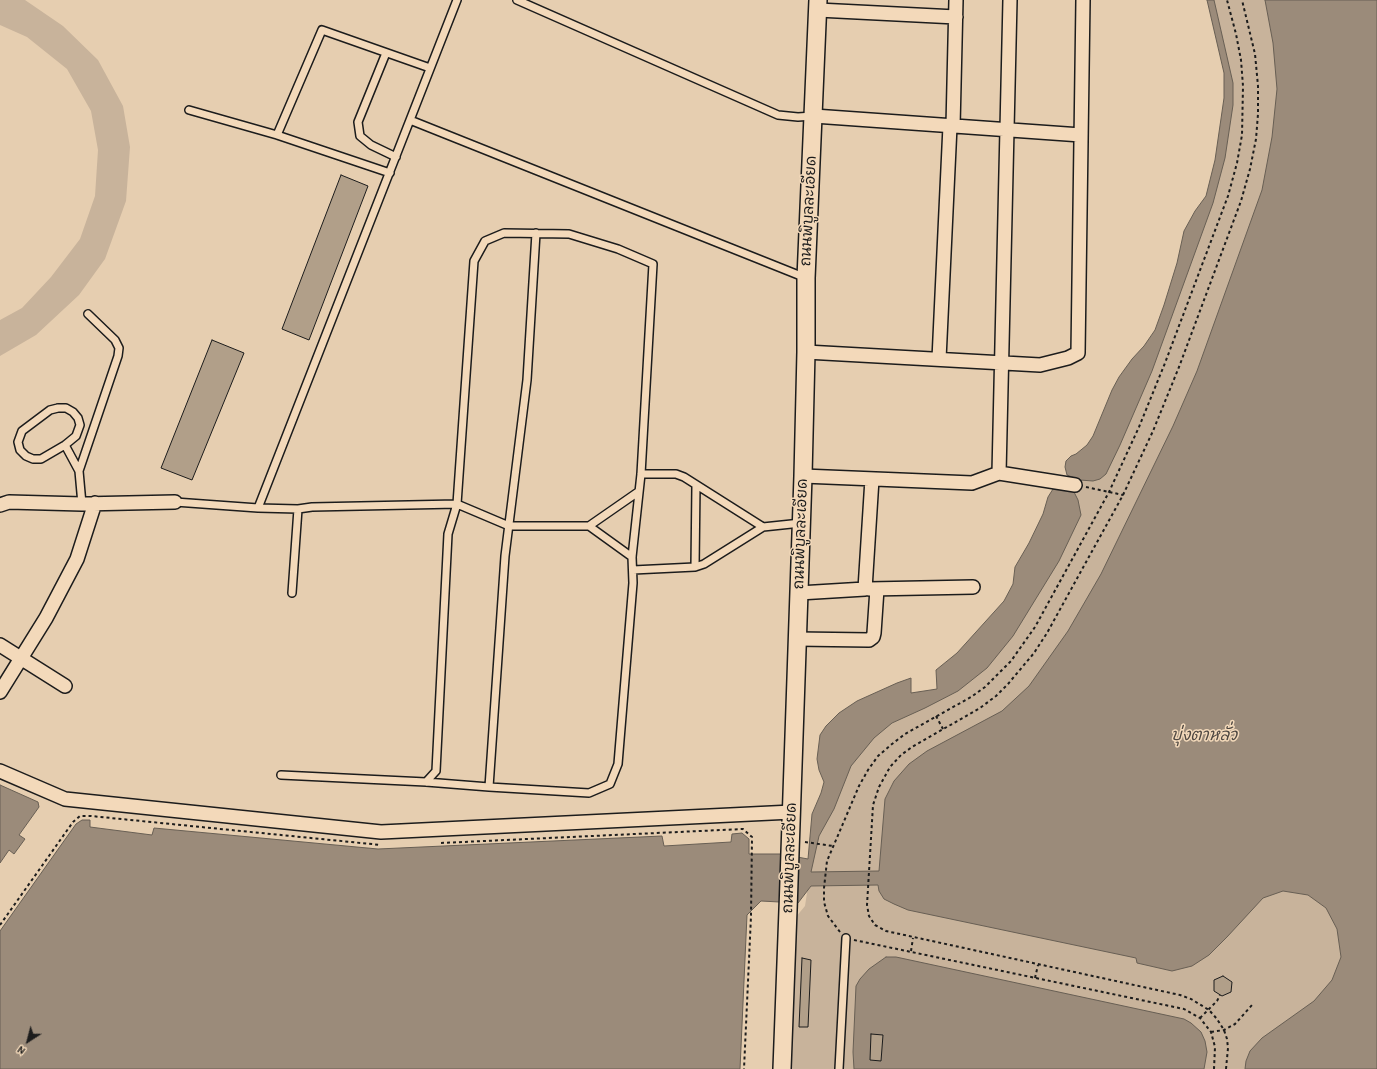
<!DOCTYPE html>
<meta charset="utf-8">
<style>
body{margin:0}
#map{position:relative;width:1377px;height:1069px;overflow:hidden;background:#e6ceb0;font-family:"Patrick Hand",sans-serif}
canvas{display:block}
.north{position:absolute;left:8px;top:1021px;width:40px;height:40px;-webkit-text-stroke:3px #f3d9ba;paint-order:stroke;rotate:216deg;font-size:11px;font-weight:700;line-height:16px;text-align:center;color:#1c1c1c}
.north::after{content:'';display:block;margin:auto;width:14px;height:18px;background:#1c1c1c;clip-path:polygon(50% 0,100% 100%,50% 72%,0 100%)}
</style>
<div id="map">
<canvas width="1377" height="1069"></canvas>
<div class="north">N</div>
</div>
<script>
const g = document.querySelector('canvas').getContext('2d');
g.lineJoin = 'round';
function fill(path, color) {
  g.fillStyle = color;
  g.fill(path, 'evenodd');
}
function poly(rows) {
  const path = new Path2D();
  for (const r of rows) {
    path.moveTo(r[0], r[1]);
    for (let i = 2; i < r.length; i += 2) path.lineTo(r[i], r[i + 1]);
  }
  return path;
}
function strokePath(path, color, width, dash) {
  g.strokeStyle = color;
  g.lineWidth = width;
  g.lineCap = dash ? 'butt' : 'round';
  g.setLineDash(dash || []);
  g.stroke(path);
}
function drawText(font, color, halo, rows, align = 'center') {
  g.font = font + ' "Patrick Hand","Playpen Sans Thai",sans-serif';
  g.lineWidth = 3;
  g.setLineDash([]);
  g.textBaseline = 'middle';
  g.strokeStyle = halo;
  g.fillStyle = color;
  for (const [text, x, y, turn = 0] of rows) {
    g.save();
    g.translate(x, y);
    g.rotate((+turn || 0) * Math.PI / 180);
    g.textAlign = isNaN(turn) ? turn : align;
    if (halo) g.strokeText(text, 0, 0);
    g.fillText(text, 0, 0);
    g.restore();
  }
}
const green = poly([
 [0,0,25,0,63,26,98,60,123,106,130,147,126,201,105,259,79,295,36,335,0,356,0,320,22,308,51,277,80,239,95,196,98,150,91,111,67,69,27,37,0,25],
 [1211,0,1377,0,1377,1069,790,1069,795,918,805,906,814,847,846,767,868,738,980,667,1068,492,1076,474,1098,474,1211,197,1228,87]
]);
const water = poly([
 [1207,0,1214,0,1233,83,1233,105,1225,158,1213,203,1152,371,1120,445,1106,474,1100,479,1093,481,1080,480,1067,475,1065,467,1066,461,1071,456,1076,454,1087,445,1093,436,1112,390,1119,377,1132,359,1144,346,1155,330,1164,305,1177,263,1184,231,1195,211,1206,196,1215,160,1224,98,1224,73,1207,0],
 [1265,0,1377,0,1377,1069,1245,1069,1246,1061,1250,1051,1262,1038,1314,1001,1332,980,1341,957,1337,929,1326,908,1308,895,1283,891,1263,898,1227,937,1209,955,1192,966,1172,971,1137,963,1136,958,908,910,894,904,884,899,879,891,878,885,811,886,798,903,761,901,747,915,740,1069,0,1069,0,931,76,824,82,820,90,820,90,827,152,835,154,828,378,849,662,836,664,846,731,842,732,834,742,833,749,839,749,854,781,854,808,859,812,814,821,793,824,782,819,770,817,759,820,735,826,726,839,713,857,701,897,683,911,678,911,693,937,689,936,670,957,653,1004,601,1013,584,1015,567,1029,543,1043,514,1048,497,1053,489,1062,488,1074,492,1078,500,1081,515,1059,561,1013,636,987,668,958,691,925,708,892,723,874,738,851,766,834,809,819,836,811,872,879,871,885,799,894,781,909,764,927,751,1002,711,1029,686,1068,631,1101,574,1173,426,1197,371,1262,190,1272,137,1277,89,1273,43,1265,0],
 [0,785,38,802,39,807,19,835,25,839,14,854,9,850,0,863,0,785],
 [886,957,896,957,1184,1019,1191,1023,1201,1032,1205,1041,1207,1052,1204,1069,854,1069,853,1052,856,986,860,979,869,969,886,957]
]);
const building = poly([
 [341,175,368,186,309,340,282,329,341,175],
 [212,340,244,353,192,480,161,468,212,340],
 [802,958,811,960,808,1027,799,1027,802,958],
 [1223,976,1232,982,1231,992,1222,996,1214,991,1214,980,1223,976],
 [871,1034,883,1035,881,1061,870,1060,871,1034]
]);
const path = poly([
 [1086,487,1123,495],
 [936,716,943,729],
 [805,842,833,846],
 [441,843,743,829,752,837,751,916,744,1069],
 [0,925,73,822,80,816,91,816,381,845],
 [840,932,828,916,824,902,824,888,827,861,859,786,868,770,878,756,892,744,905,734,971,697,985,687,1011,661,1035,627,1109,492,1139,427,1165,363,1228,196,1237,163,1242,135,1243,86,1241,60,1236,34,1227,0],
 [854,940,1184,1009,1200,1018,1211,1032,1215,1047,1214,1069],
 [911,951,913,938],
 [1035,978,1038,965],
 [1200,1018,1217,1001,1220,995],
 [1211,1032,1224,1030,1235,1024,1252,1005],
 [1226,1069,1228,1048,1227,1039,1224,1030,1217,1019,1209,1010,1191,999,1180,995,886,931,875,925,869,916,867,905,873,805,879,787,890,767,901,755,912,747,980,708,996,696,1008,684,1034,653,1047,633,1123,495,1153,431,1179,367,1241,201,1250,169,1256,139,1258,114,1258,86,1255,54,1242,0]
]);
const service = poly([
 [517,0,778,115,798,117,813,116],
 [386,53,358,122,360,136,371,145,396,157],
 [189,110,277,135,390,173],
 [410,120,806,278],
 [277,135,322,30,430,68],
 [58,408,66,408,73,412,78,418,80,425,76,436,65,445,41,459,33,459,26,456,20,450,18,442,22,431,50,410,58,408],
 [65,445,79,471,82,504],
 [79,471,118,356,119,348,115,340,88,314],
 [641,474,676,474,684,477,763,527],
 [175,502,258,508,457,0],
 [258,508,298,509,312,507,457,504,509,526,589,526,632,557],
 [589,526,638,492],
 [695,567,696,485],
 [633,570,695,567,704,564,763,527,801,523],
 [292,593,298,509],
 [281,775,426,782,489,787,589,793,610,784,618,764,633,583,632,557,641,474,653,264,618,249,569,234,504,233,485,241,474,261,457,504,448,534,436,771,426,782],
 [489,787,505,556,527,380,536,233],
 [839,1069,846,938]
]);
const minor = poly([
 [818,10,956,17],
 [814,116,1081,135],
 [953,126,956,0],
 [806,352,1040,365,1068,358,1078,353,1083,0],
 [939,359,950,126],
 [999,473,1010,0],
 [803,476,972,483,999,473,1075,485],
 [0,505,9,502,82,504,175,502],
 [869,589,973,587],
 [799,593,865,589,872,479],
 [797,639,869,640,873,637,874,633,877,589],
 [0,645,65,686],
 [0,692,46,618,77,559,95,503],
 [0,771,65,799,381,832,792,812]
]);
const tertiary = poly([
 [782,1069,788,910,803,476,806,352,806,278,818,0]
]);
const streetNames = [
 ["ถนนพิบูลละเอียด",809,211,-87],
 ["ถนนพิบูลละเอียด",801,534,-88],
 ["ถนนพิบูลละเอียด",790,858,-88]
];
const waterNames = [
 ["บุ่งตาหลั่ว",1204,736]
];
fill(green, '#c8b39b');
fill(water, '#9b8b7a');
strokePath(water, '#685f54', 1);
fill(building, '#b19f89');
strokePath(building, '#1c1c1c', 1);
strokePath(service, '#1c1c1c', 10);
strokePath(minor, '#1c1c1c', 16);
strokePath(tertiary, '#1c1c1c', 20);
strokePath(path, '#1c1c1c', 2, [3, 3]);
strokePath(service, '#f3d9ba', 7);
strokePath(minor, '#f3d9ba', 13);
strokePath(tertiary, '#f3d9ba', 17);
drawText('15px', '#1c1c1c', '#f3d9ba', streetNames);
drawText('italic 16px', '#4f4842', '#f3d9ba', waterNames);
</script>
